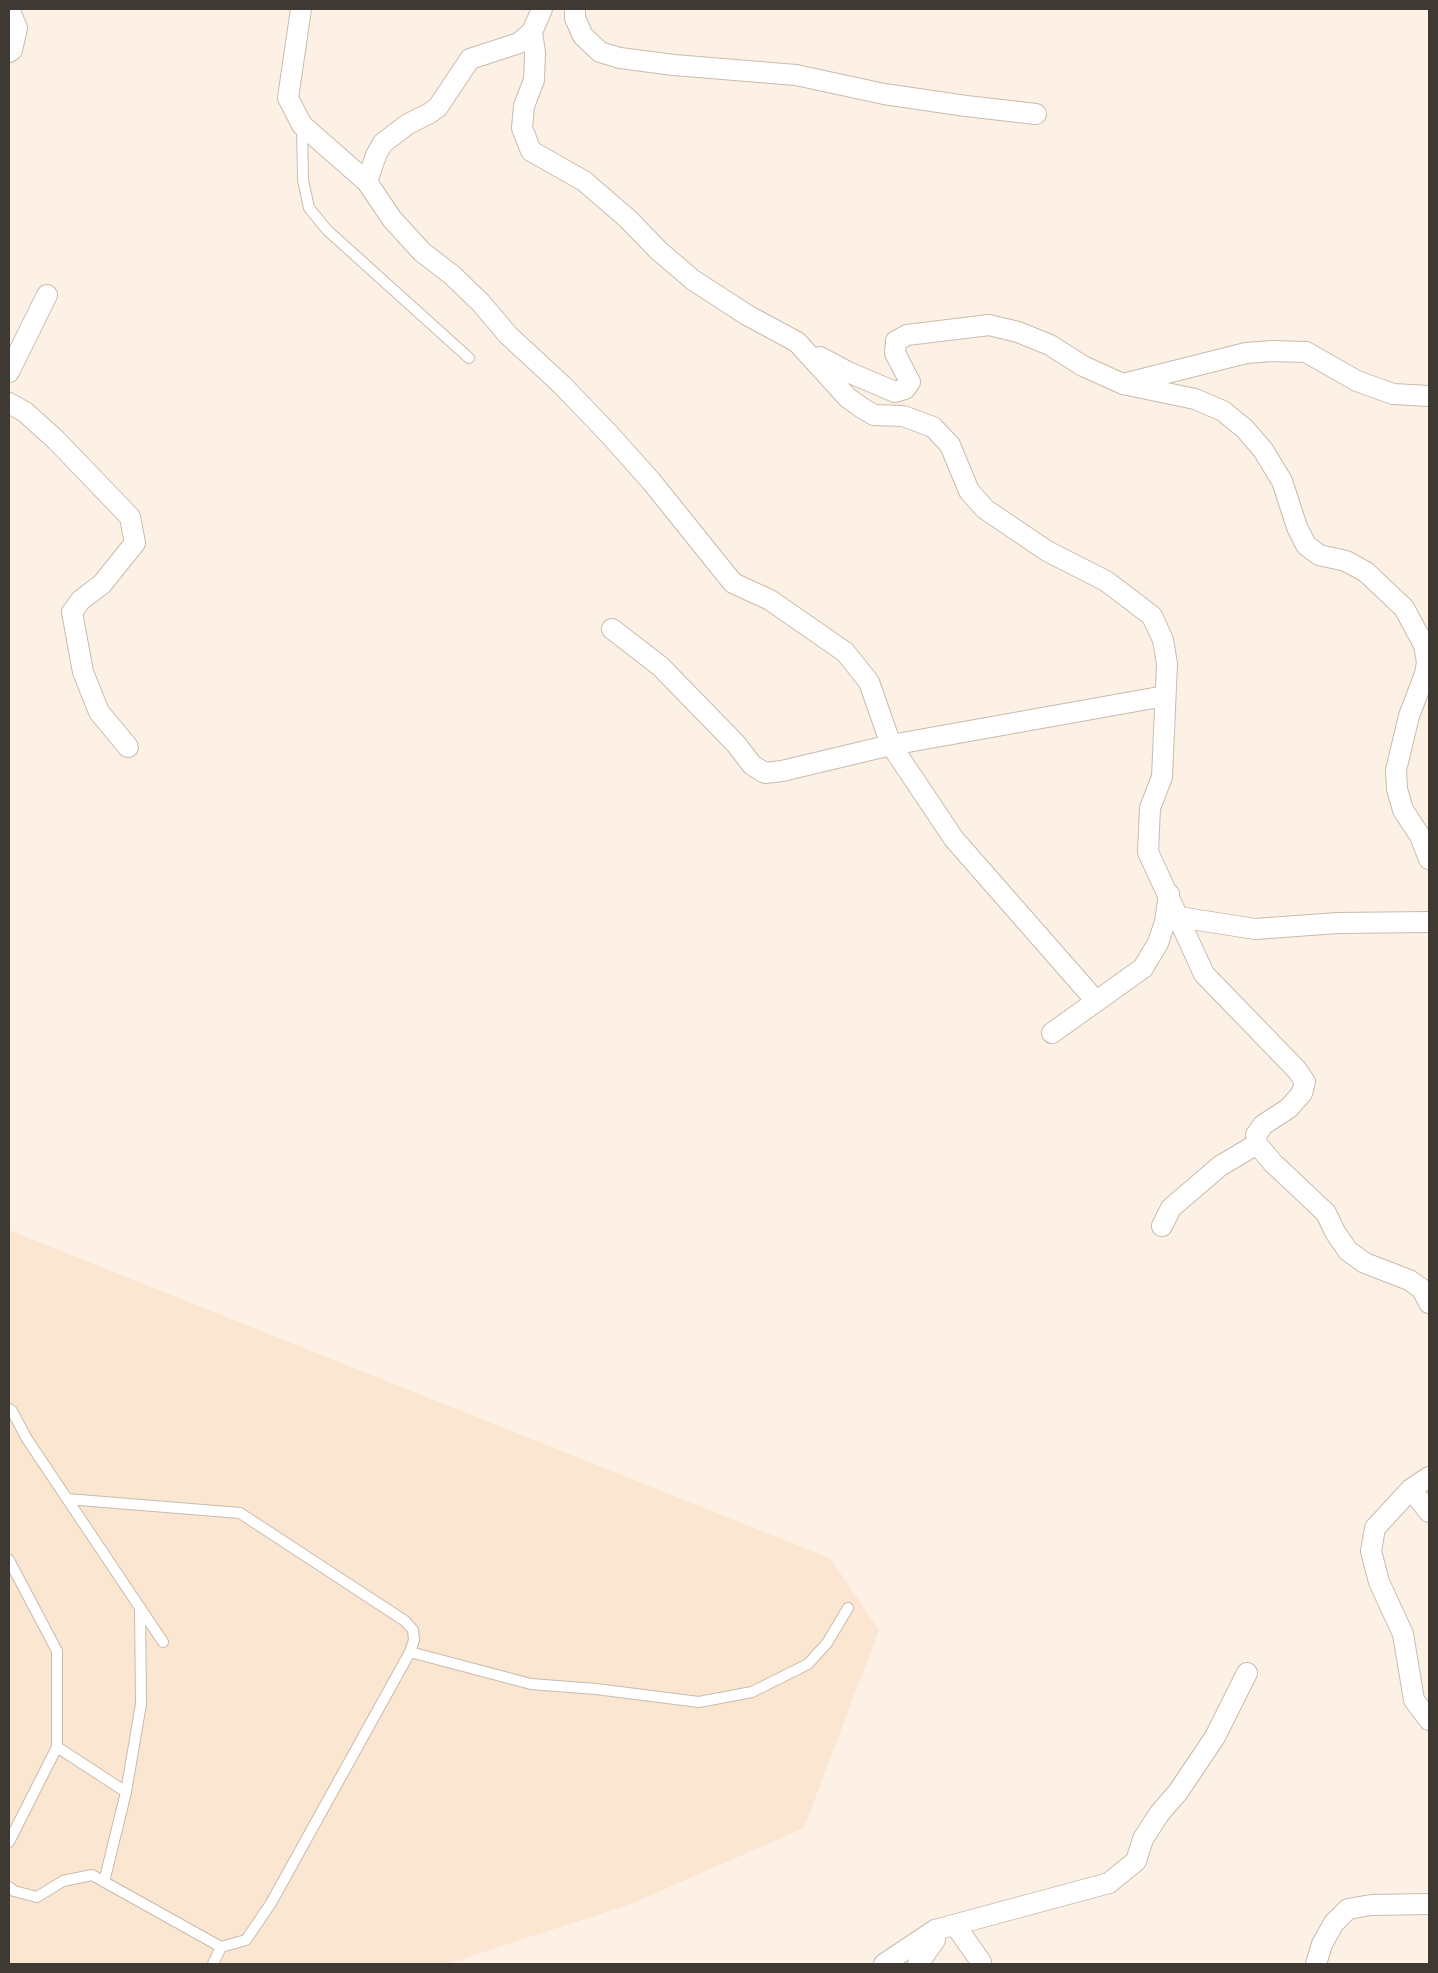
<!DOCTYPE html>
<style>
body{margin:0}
#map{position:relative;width:1438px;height:1973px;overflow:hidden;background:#fdf1e6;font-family:"Source Serif 4",serif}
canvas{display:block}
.frame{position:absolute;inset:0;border:10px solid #3f3934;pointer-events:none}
</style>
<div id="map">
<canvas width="1438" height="1973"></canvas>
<div class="frame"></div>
</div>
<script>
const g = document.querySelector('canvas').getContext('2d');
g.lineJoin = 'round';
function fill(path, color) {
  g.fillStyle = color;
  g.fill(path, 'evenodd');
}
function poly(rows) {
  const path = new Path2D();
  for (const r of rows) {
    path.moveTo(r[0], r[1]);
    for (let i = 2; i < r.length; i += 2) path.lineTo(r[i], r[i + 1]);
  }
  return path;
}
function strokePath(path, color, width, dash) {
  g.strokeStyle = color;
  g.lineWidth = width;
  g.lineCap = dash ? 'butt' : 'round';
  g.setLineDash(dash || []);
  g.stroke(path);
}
const built = poly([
 [9,1230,830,1558,879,1630,804,1828,631,1904,447,1964,9,1964]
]);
const service = poly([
 [302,126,303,180,309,208,327,230,469,358],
 [9,1409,12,1411,27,1439,163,1642],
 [67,1499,240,1513,405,1621,413,1630,414,1640,410,1652],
 [9,1560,57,1651,57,1747,9,1842],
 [57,1747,126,1792],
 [104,1882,126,1792,141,1704,140,1607],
 [9,1887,14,1891,37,1897,63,1881,92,1875,221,1947,213,1964],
 [221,1947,246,1940,271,1903,410,1652,531,1684,596,1689,699,1702,752,1692,808,1664,827,1643,848,1608]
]);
const minor = poly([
 [9,9,17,28,12,50,9,52],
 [301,9,288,98,302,125,367,182,392,219,422,252,452,275,481,303,508,335,562,385,609,434,651,481,733,583,770,600,845,652,869,682,891,745,954,839,1096,1001],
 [575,9,575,18,583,36,600,52,620,58,674,65,796,75,884,94,966,106,1036,114],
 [532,32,535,53,534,80,524,106,522,128,531,151,584,181,628,219,658,250,693,280,747,315,797,342,848,398,862,408,874,415,903,416,933,427,950,445,969,491,985,509,1047,551,1106,581,1152,616,1163,640,1167,664,1162,777,1150,808,1148,852,1204,974,1297,1070,1305,1082,1302,1093,1289,1108,1263,1125,1256,1135,1257,1144,1273,1163,1326,1213,1335,1232,1348,1251,1365,1263,1409,1280,1422,1289,1429,1303],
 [367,182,376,155,383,143,408,124,430,113,438,107,470,59,519,43,532,32,542,9],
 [820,357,848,372,895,392,905,389,910,382,895,353,896,341,907,335,989,325,1018,332,1050,345,1083,366,1123,384,1195,399,1223,411,1245,429,1263,450,1282,481,1297,527,1306,545,1319,555,1346,561,1366,572,1404,608,1424,645,1427,662,1425,674,1409,716,1396,770,1397,789,1403,810,1420,836,1429,859],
 [9,372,47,295],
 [1127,383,1246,353,1272,351,1306,352,1357,381,1393,394,1429,396],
 [9,403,25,412,56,440,130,517,135,543,102,584,81,600,72,612,83,672,99,712,128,747],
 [612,629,660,666,736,744,752,765,765,773,782,771,891,745,1165,696],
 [1179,917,1255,929,1338,923,1429,922],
 [1052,1033,1143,968,1158,943,1165,922,1169,894],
 [1162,1226,1171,1208,1220,1166,1257,1144],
 [1429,1477,1411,1489,1375,1528,1371,1551,1379,1582,1403,1634,1414,1700,1429,1720],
 [1411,1489,1429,1512],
 [955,1925,981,1962,981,1964],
 [884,1964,935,1930,1109,1883,1136,1861,1143,1839,1159,1814,1178,1792,1215,1737,1247,1673],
 [918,1964,935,1940,935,1930],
 [1316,1964,1322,1944,1334,1923,1348,1909,1371,1905,1429,1904]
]);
fill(built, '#fbe6d2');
strokePath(service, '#c9bbad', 12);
strokePath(minor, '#c9bbad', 22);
strokePath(service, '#fff', 10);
strokePath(minor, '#fff', 20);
</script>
